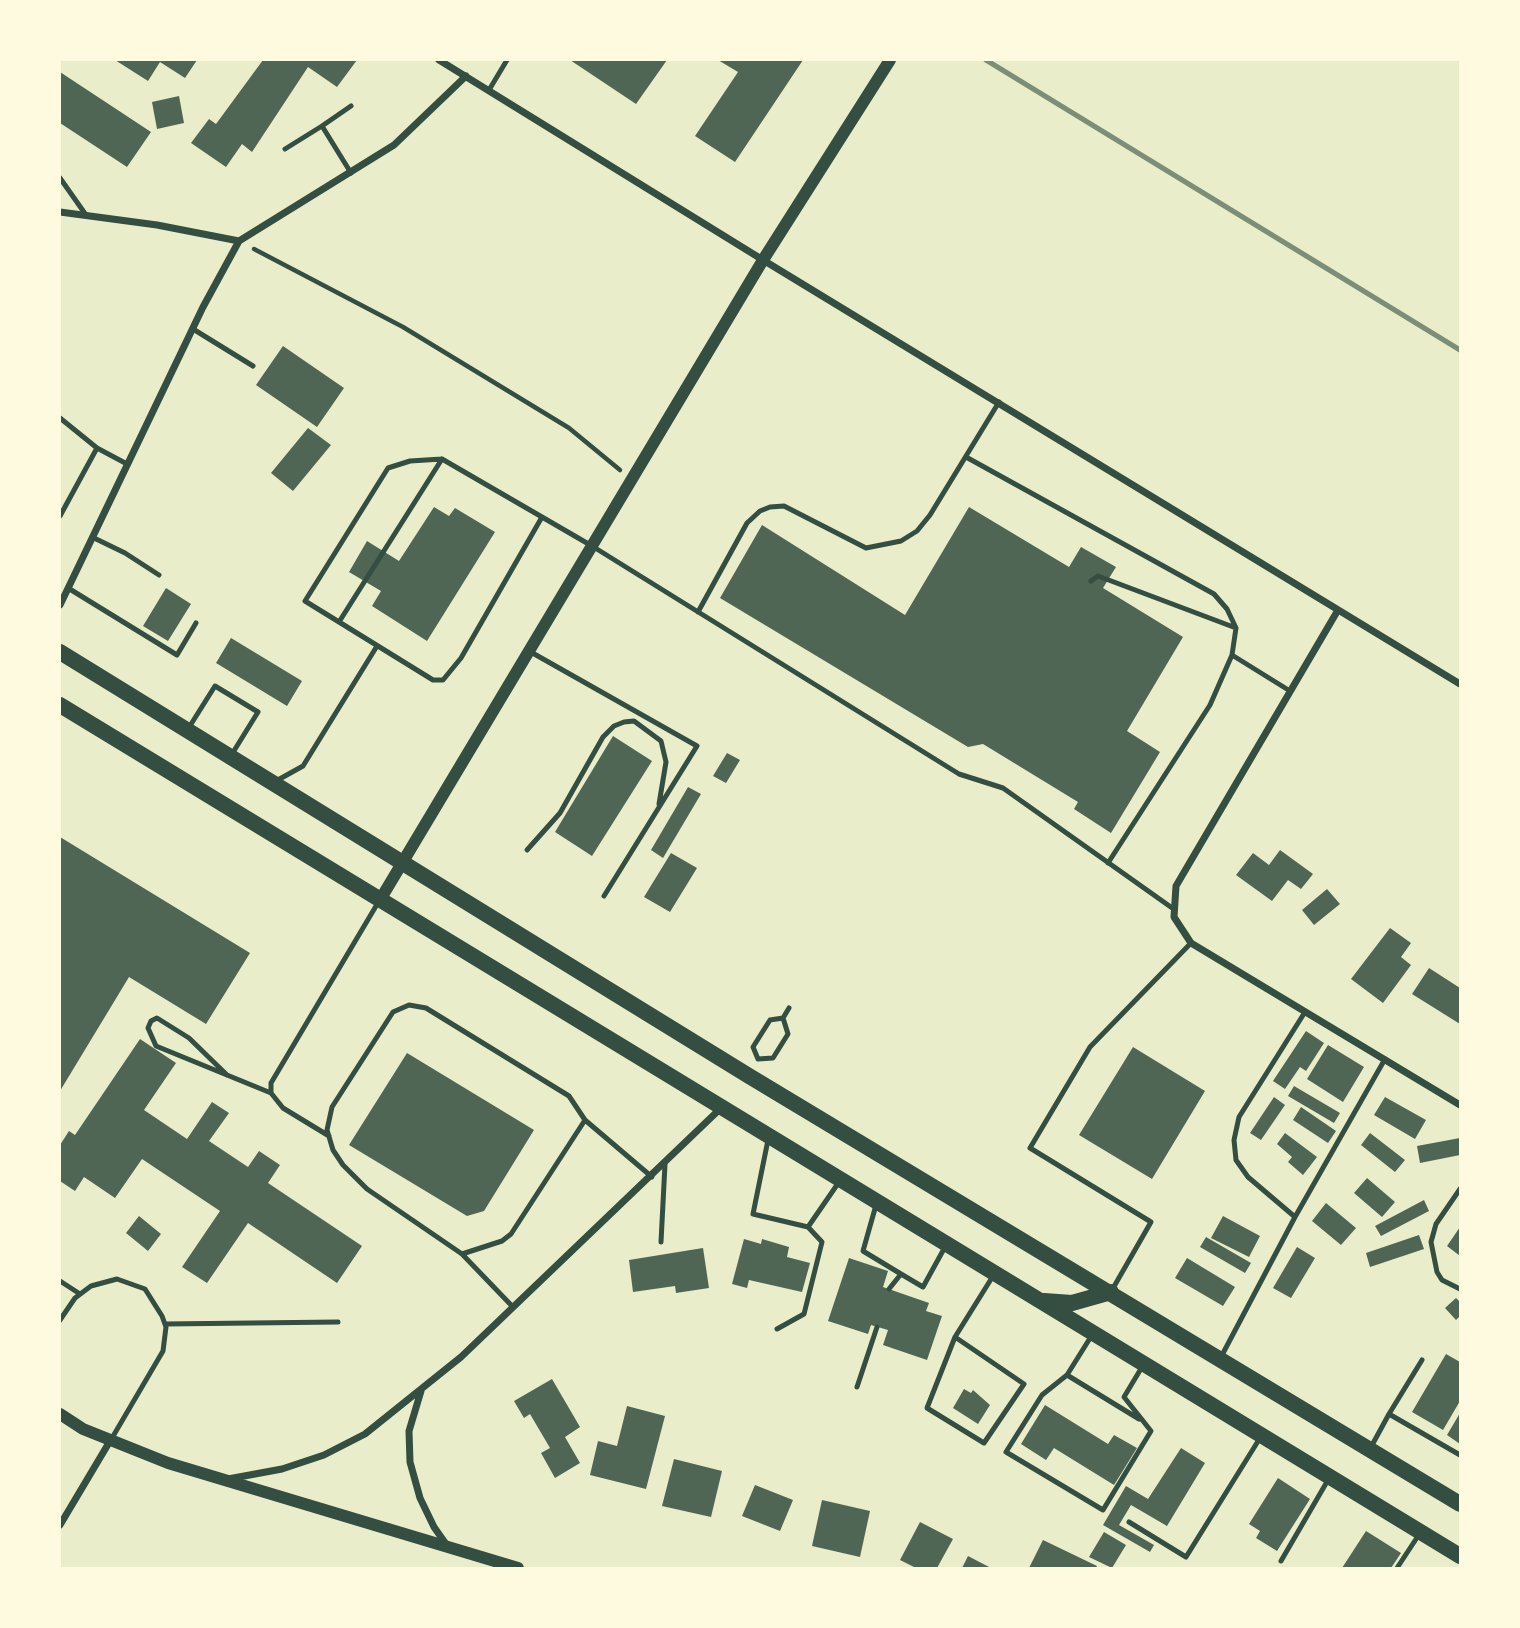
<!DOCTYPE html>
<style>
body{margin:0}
#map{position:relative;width:1520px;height:1628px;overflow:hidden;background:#e9edc9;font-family:"DejaVu Sans",sans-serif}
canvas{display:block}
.frame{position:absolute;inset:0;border:61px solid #fefae0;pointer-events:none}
</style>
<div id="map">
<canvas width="1520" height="1628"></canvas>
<div class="frame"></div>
</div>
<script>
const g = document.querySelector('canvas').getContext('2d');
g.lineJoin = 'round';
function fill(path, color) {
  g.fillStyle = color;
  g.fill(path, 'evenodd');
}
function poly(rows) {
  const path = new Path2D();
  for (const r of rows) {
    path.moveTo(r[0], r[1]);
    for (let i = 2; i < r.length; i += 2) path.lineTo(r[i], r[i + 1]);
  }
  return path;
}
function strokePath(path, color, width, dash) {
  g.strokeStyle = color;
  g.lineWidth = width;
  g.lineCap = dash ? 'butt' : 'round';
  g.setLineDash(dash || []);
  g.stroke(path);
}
const building = poly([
 [115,60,197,60,185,78,160,62,148,81],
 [263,60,357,60,337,87,308,67,252,152,242,144,226,167,191,143,209,119,216,124],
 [570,60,667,60,636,104],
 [718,60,803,60,735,162,695,136,738,72],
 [60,72,151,132,127,167,60,123],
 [179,96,184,123,157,129,152,102],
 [283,346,344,388,317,427,256,385],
 [308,428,331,445,293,491,271,473],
 [434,507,449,516,455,508,495,532,427,641,372,606,381,591,349,572,367,541,399,561],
 [969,507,1069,567,1081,547,1116,567,1103,588,1183,637,1127,731,1160,752,1111,833,1074,809,1078,802,983,744,968,747,720,598,762,525,905,615],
 [166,588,191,604,168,641,143,626],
 [231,638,302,681,287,706,216,663],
 [613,736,652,761,592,856,555,832],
 [727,753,740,760,726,783,713,776],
 [688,787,701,794,663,858,651,850],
 [60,837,250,953,206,1024,129,977,60,1091],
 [1280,850,1313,874,1301,889,1288,880,1272,901,1236,875,1253,853,1269,865],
 [671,853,697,868,670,912,644,897],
 [1327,889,1340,904,1314,925,1302,910],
 [1390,928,1411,943,1401,957,1411,965,1383,1003,1351,979],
 [1429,968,1460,988,1460,1024,1412,994],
 [1306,1031,1324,1043,1306,1071,1300,1067,1285,1089,1273,1081],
 [140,1039,176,1063,144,1110,187,1139,212,1102,229,1113,209,1141,248,1167,259,1151,280,1165,268,1183,362,1246,337,1283,248,1223,207,1283,182,1267,220,1211,142,1159,115,1198,84,1177,75,1191,60,1181,60,1145,69,1131,75,1135],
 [1328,1045,1364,1067,1343,1102,1307,1079],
 [1133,1047,1205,1091,1152,1179,1079,1135],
 [407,1053,534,1130,484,1211,467,1216,349,1145],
 [1294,1086,1340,1113,1334,1123,1288,1096],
 [1274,1097,1285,1105,1261,1140,1250,1133],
 [1385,1097,1426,1120,1415,1139,1374,1115],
 [1301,1107,1336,1131,1328,1143,1293,1120],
 [1285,1133,1317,1157,1303,1175,1288,1162,1292,1157,1277,1144],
 [1370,1133,1405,1160,1395,1172,1361,1145],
 [1460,1138,1460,1155,1420,1163,1417,1146],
 [1367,1178,1395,1202,1382,1217,1354,1193],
 [1424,1200,1429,1211,1381,1236,1375,1226],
 [1326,1203,1356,1228,1341,1245,1312,1221],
 [139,1216,161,1234,148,1251,126,1233],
 [1223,1216,1260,1236,1249,1257,1211,1238],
 [1460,1227,1460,1256,1447,1246],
 [1419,1235,1424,1249,1370,1267,1366,1253],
 [1206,1237,1251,1263,1245,1273,1200,1247],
 [744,1239,761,1244,762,1239,789,1247,787,1257,810,1263,802,1292,749,1280,747,1288,732,1284],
 [1297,1247,1315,1258,1291,1298,1273,1288],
 [703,1248,709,1288,676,1293,675,1286,633,1292,629,1260],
 [849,1258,888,1271,883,1287,929,1303,926,1311,942,1316,927,1360,883,1345,888,1330,871,1325,868,1334,828,1321],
 [1187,1258,1235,1287,1223,1306,1175,1278],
 [1456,1298,1460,1302,1460,1316,1456,1320,1445,1308],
 [1446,1354,1460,1362,1460,1401,1443,1430,1412,1412],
 [552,1379,580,1427,565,1437,580,1463,555,1478,541,1453,550,1448,530,1414,524,1418,514,1401],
 [964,1389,971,1393,973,1390,990,1405,978,1424,953,1408],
 [1045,1405,1108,1444,1114,1435,1137,1448,1114,1485,1054,1448,1046,1460,1021,1444],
 [627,1406,665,1416,646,1489,590,1475,598,1441,617,1446],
 [1460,1413,1460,1444,1447,1435],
 [1181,1448,1205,1463,1167,1526,1131,1505,1119,1525,1154,1545,1150,1552,1103,1525,1126,1486,1148,1499],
 [674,1459,722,1471,711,1517,662,1506],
 [1278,1478,1310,1499,1277,1551,1256,1538,1260,1531,1249,1524],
 [755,1485,793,1500,780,1531,742,1516],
 [822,1500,870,1511,860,1557,812,1546],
 [920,1522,953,1539,937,1568,916,1568,900,1560],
 [1366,1531,1401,1553,1391,1568,1342,1568],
 [1104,1532,1126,1545,1112,1568,1089,1557],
 [1043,1540,1097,1566,1096,1568,1029,1568],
 [968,1556,991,1568,962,1568]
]);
const path = poly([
 [254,249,403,327,569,428,620,470]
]);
const service = poly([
 [489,90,507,60],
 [322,126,351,106],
 [285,149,322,126,351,173],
 [60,178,86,215],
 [193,329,253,366],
 [60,418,97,448,127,464],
 [966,457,1214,594,1227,609,1236,628,1232,655,1210,705,1108,863],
 [60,516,97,448],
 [542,517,461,658,443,680,433,680,305,601,388,468,410,461,442,459,592,546,959,774,1003,788,1175,910],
 [92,537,125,553,159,575],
 [1091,581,1098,576,1236,628],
 [68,588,177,655,196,623],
 [698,612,747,523,760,511,770,507,784,506,866,548,901,541,917,531,930,515,999,402],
 [339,622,442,459],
 [529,651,697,746,604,896],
 [1232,655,1290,691],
 [188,729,215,686,258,712,232,754],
 [276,781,303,766,377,646],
 [527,850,560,813,603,737,614,726,624,722,634,721,661,741,666,762,659,804],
 [758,1059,773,1058,788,1034,783,1018,789,1008],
 [758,1059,753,1047,770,1020,783,1018],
 [227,1075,189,1038,157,1018,151,1021,148,1028,156,1046,271,1093],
 [329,1136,283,1108,271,1093,271,1083,379,901],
 [768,1140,753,1214,808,1227,839,1182],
 [1460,1189,1436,1224,1431,1242,1437,1272,1442,1280,1460,1289],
 [876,1205,863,1251,901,1274],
 [1295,1217,1248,1177,1236,1160,1234,1140,1239,1117,1305,1012],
 [661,1242,665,1164],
 [462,1254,502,1241,511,1234,585,1120],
 [60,1281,80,1294],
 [889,1289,901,1274,923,1287,945,1247],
 [1112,1290,1151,1222,1030,1148,1090,1047,1191,943],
 [512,1306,462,1254,367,1189,343,1165,333,1150,327,1130,332,1107,393,1012,409,1005,426,1008,569,1096,585,1120,652,1177],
 [60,1320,75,1298,91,1286,117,1279,145,1289,162,1316,166,1327,163,1351,112,1438],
 [165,1324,338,1322],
 [777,1329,804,1314,822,1242,808,1227],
 [1092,1335,1067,1375,1042,1395,1006,1452,1103,1510,1151,1431,1124,1397,1142,1367],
 [955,1337,927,1408,984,1443,1024,1384,955,1337,993,1276],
 [1221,1357,1295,1217,1385,1059],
 [1067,1375,1139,1419],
 [857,1387,877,1327],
 [1389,1414,1422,1360],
 [1371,1447,1389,1414,1460,1455],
 [1129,1522,1186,1557,1260,1438],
 [1281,1561,1328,1480],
 [1397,1568,1420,1533]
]);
const minor = poly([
 [439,60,763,260,1460,684],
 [60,212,157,225,239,241],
 [60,605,203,307,239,241,394,145,466,76],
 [1338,610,1176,886,1174,917,1191,943,1460,1105],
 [421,1391,409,1431,410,1462,420,1498,434,1527,448,1547],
 [228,1479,282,1469,324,1455,365,1434,461,1357,721,1108],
 [60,1525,110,1441]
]);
const tertiary = poly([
 [380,900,763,260,890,60],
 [60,1414,83,1429,168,1463,518,1568]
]);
const primary = poly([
 [60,652,749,1076,1460,1504],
 [60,705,1460,1556],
 [1044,1301,1072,1303,1111,1292]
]);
const rail = poly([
 [986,60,1460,350]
]);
fill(building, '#4f6655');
strokePath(path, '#344e41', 4.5);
strokePath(service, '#344e41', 5);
strokePath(minor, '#344e41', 7);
strokePath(tertiary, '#344e41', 12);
strokePath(primary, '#344e41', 16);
strokePath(rail, '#7c8e77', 5);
</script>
